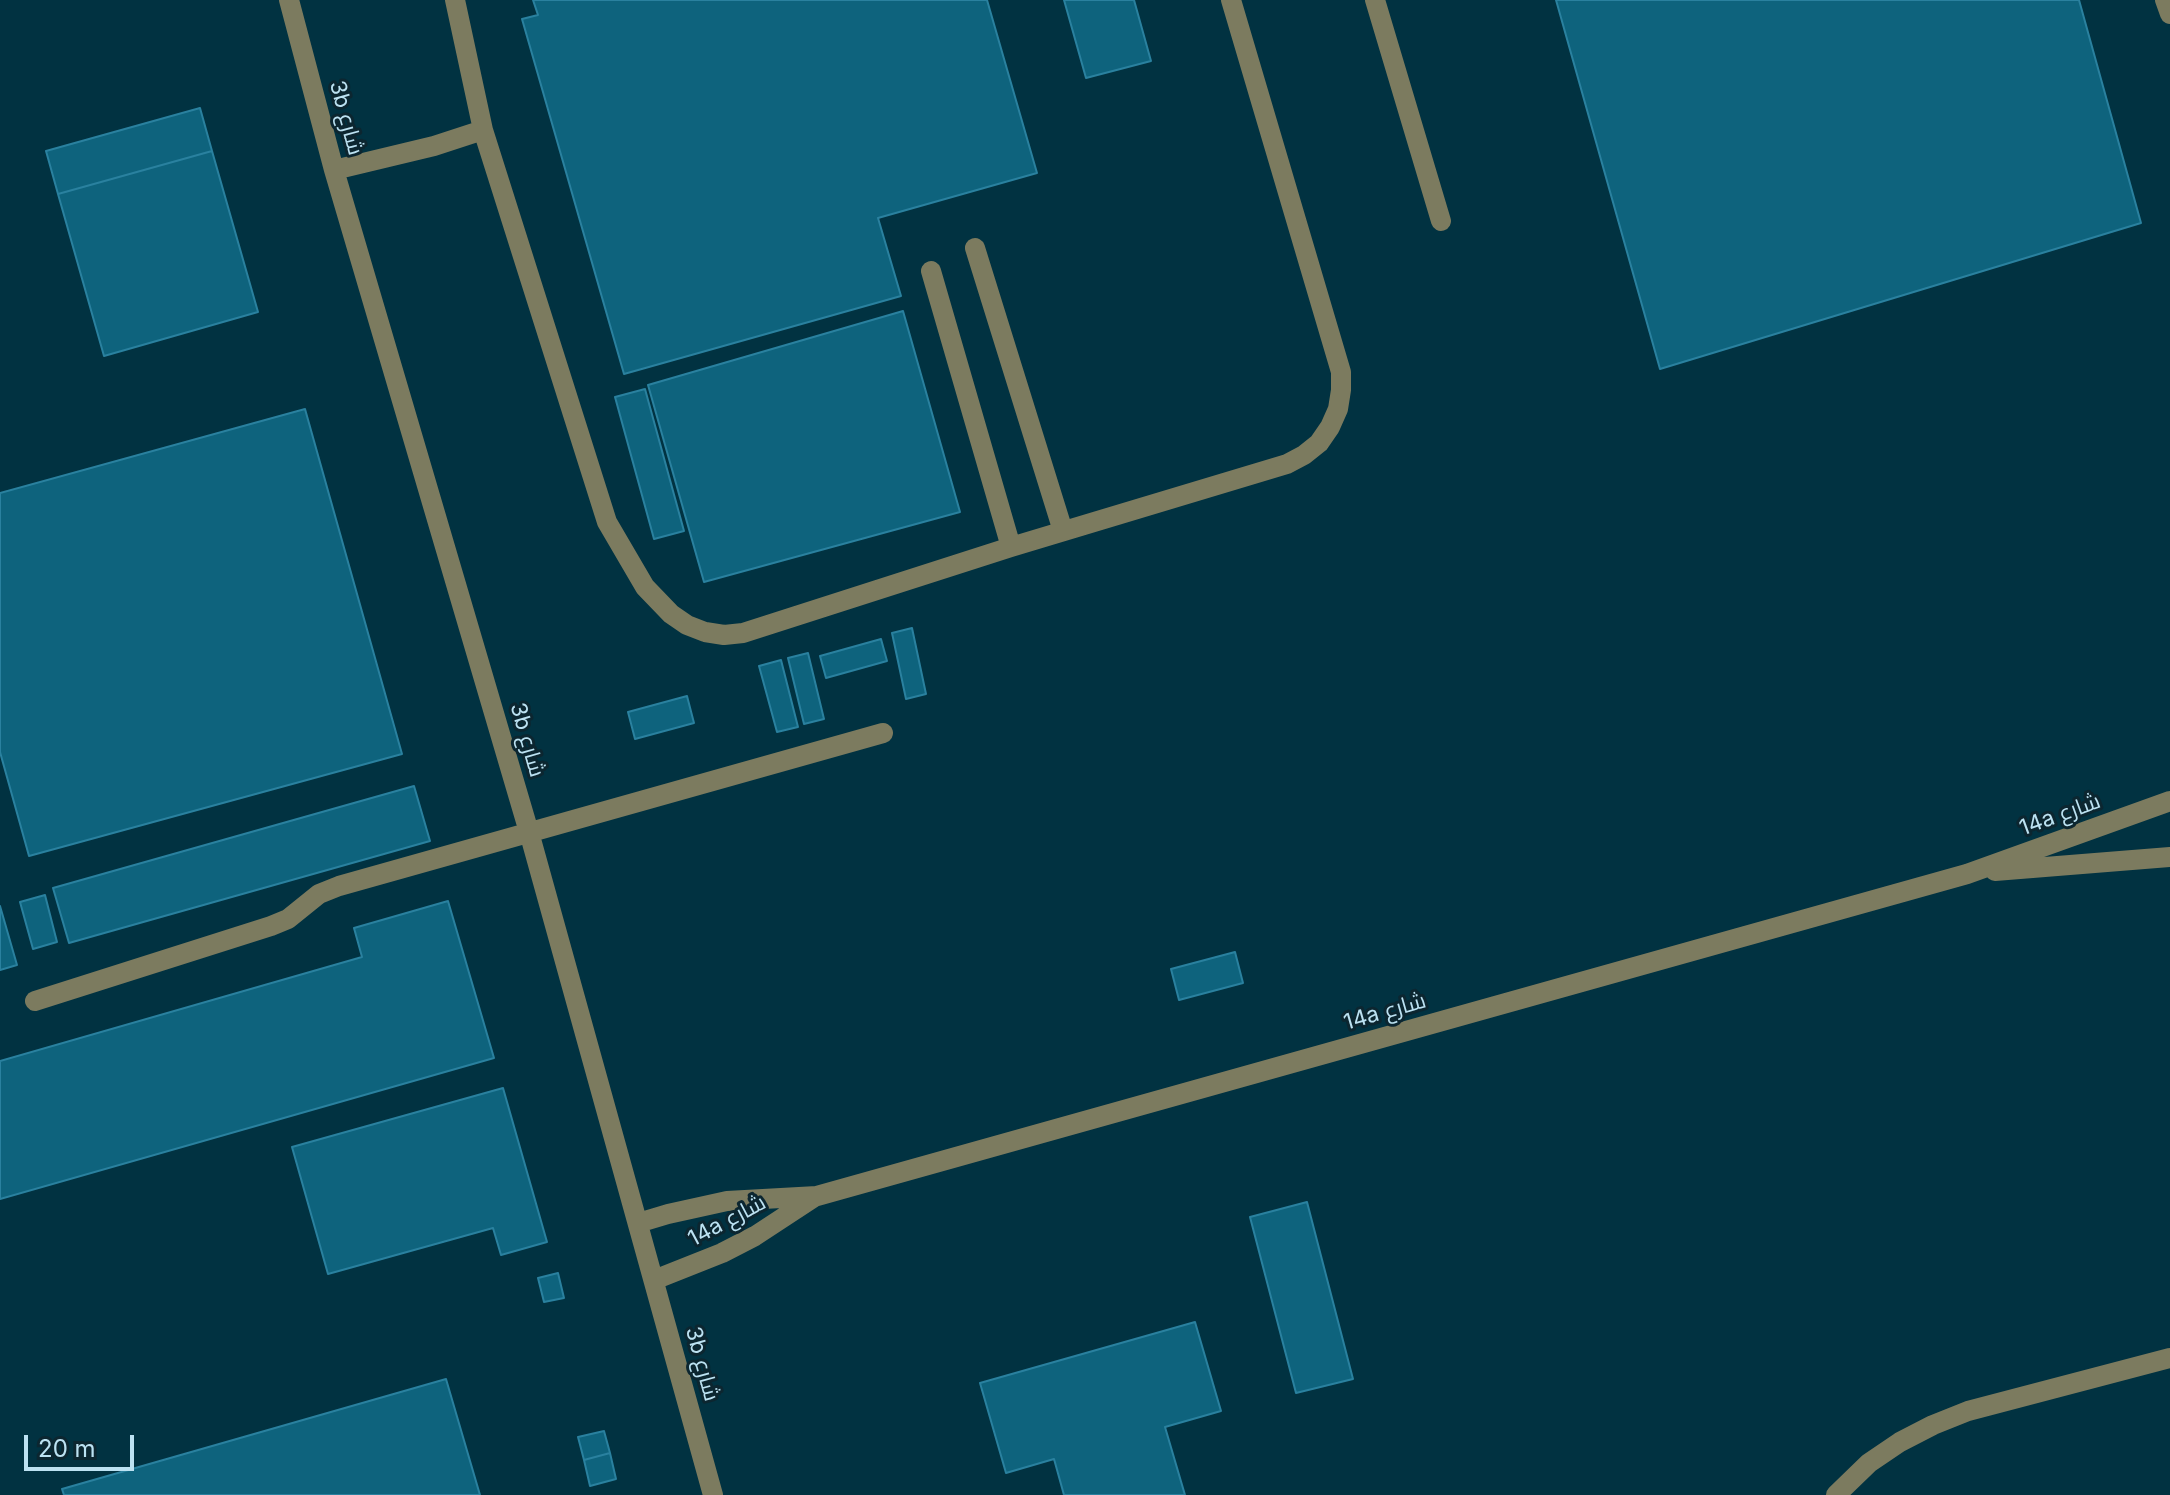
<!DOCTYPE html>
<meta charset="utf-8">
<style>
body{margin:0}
#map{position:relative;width:2170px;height:1495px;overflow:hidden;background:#013241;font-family:Inter,sans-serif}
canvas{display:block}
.scale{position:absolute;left:24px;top:1435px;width:110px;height:36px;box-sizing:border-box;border:4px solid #bce2f2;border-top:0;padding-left:10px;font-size:24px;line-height:28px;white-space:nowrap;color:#bce2f2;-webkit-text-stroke:6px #0c2630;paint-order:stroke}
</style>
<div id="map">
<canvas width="2170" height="1495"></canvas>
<div class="scale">20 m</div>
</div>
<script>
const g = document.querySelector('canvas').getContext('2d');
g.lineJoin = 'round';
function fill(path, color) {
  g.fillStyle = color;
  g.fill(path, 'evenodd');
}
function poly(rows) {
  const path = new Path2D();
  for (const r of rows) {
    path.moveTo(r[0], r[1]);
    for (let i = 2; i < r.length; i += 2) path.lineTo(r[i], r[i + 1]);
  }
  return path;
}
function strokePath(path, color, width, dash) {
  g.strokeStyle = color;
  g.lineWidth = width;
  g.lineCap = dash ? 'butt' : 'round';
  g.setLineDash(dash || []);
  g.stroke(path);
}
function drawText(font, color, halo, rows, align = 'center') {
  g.font = font + ' Inter,Cairo,sans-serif';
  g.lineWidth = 6;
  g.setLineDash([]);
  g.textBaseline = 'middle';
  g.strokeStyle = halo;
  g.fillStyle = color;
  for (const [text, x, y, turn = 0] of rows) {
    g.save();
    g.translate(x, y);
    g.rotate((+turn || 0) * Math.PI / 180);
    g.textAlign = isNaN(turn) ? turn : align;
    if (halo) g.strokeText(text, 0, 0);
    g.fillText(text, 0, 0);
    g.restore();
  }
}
const building = poly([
 [533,0,987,0,1037,173,878,218,901,296,624,374,522,19,538,15,533,0],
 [1064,0,1134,0,1151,61,1086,78,1064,0],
 [1556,0,2079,0,2141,223,1660,369,1556,0],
 [200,108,212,151,58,194,46,151,200,108],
 [212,151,258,312,104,356,58,194,212,151],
 [903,311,960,512,704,582,648,385,903,311],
 [645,389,684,531,654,539,615,397,645,389],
 [305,409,402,754,29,856,0,752,0,493,305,409],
 [912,628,926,694,906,699,892,633,912,628],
 [881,639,887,661,826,678,820,656,881,639],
 [808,653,824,719,804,724,788,658,808,653],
 [781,660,798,727,777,732,759,666,781,660],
 [687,696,694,723,635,739,628,712,687,696],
 [414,786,430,841,69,943,53,888,414,786],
 [45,895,57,942,33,949,20,902,45,895],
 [448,901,494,1058,0,1199,0,1061,362,957,354,928,448,901],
 [0,906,17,965,0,970,0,906],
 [1235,952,1243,983,1179,1000,1171,969,1235,952],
 [503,1088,547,1242,501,1255,493,1228,328,1274,292,1147,503,1088],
 [1307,1202,1353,1379,1296,1393,1250,1217,1307,1202],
 [558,1273,564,1298,544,1302,538,1278,558,1273],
 [1195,1322,1221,1411,1165,1427,1185,1495,1064,1495,1054,1459,1006,1473,980,1383,1195,1322],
 [446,1379,480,1495,64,1495,62,1489,446,1379],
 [604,1431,610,1453,584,1460,578,1437,604,1431],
 [610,1453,616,1479,590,1486,584,1460,610,1453]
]);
const minor = poly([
 [289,0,334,170,529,832,713,1495],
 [455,0,483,130,607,522,645,587,671,614,687,625,705,632,724,635,743,633,1011,547,1287,464,1304,455,1319,443,1330,427,1338,409,1341,390,1341,372,1231,0],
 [1375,0,1441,221],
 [2165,0,2170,14],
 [334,170,434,146,483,130],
 [975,248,1063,531],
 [931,271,1011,547],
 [1995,871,2170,857],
 [35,1001,271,926,288,919,319,894,339,886,883,733],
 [638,1223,668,1214,727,1201,817,1196,1967,874,2170,801],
 [654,1280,722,1253,755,1236,816,1196],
 [1836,1495,1869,1463,1900,1442,1933,1425,1968,1411,2170,1358]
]);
const streetNames = [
 ["3b شارع",346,118,75],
 ["3b شارع",527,740,74],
 ["14a شارع",2060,815,-20],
 ["14a شارع",1385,1012,-16],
 ["14a شارع",727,1221,-28],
 ["3b شارع",702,1364,75]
];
fill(building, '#0e637d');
strokePath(building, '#2a819f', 2);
strokePath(minor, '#7c7b5f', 20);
drawText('22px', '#bce2f2', '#0c2630', streetNames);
</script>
